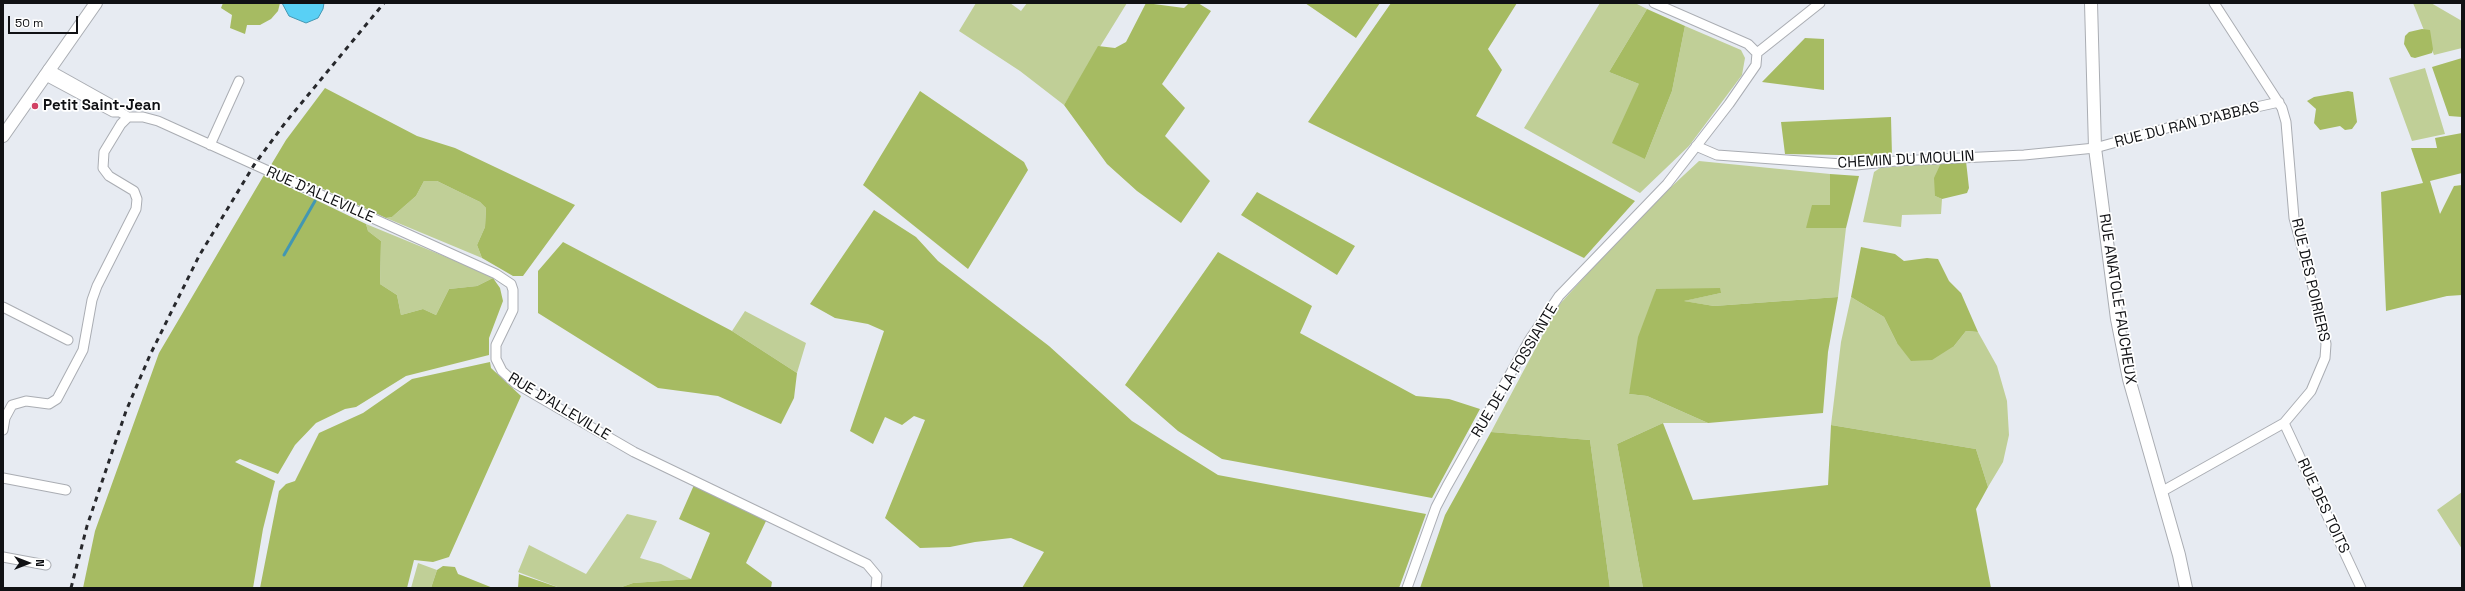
<!DOCTYPE html>
<style>
body{margin:0}
#map{position:relative;width:2465px;height:591px;overflow:hidden;background:#e7ebf2;font-family:"Space Grotesk",sans-serif}
canvas{display:block}
.frame{position:absolute;inset:0;border:4px solid #101114;pointer-events:none}
.north{position:absolute;left:8px;top:543px;width:40px;height:40px;-webkit-text-stroke:3px #fff;paint-order:stroke;rotate:90deg;font-size:11px;font-weight:700;line-height:16px;text-align:center;color:#101114}
.north::after{content:'';display:block;margin:auto;width:14px;height:18px;background:#101114;clip-path:polygon(50% 0,100% 100%,50% 72%,0 100%)}
.scale{position:absolute;left:8px;top:16px;width:70px;height:18px;box-sizing:border-box;border:2px solid #101114;border-top:0;padding-left:5px;font-size:12px;line-height:14px;white-space:nowrap;color:#101114;-webkit-text-stroke:3px #fff;paint-order:stroke}
</style>
<div id="map">
<canvas width="2465" height="591"></canvas>
<div class="frame"></div>
<div class="north">N</div>
<div class="scale">50 m</div>
</div>
<script>
const g = document.querySelector('canvas').getContext('2d');
g.lineJoin = 'round';
function fill(path, color) {
  g.fillStyle = color;
  g.fill(path, 'evenodd');
}
function poly(rows) {
  const path = new Path2D();
  for (const r of rows) {
    path.moveTo(r[0], r[1]);
    for (let i = 2; i < r.length; i += 2) path.lineTo(r[i], r[i + 1]);
  }
  return path;
}
function strokePath(path, color, width, dash) {
  g.strokeStyle = color;
  g.lineWidth = width;
  g.lineCap = dash ? 'butt' : 'round';
  g.setLineDash(dash || []);
  g.stroke(path);
}
function drawText(font, color, halo, rows, align = 'center') {
  g.font = font + ' "Space Grotesk",sans-serif';
  g.lineWidth = 3.5;
  g.setLineDash([]);
  g.textBaseline = 'middle';
  g.strokeStyle = halo;
  g.fillStyle = color;
  for (const [text, x, y, turn = 0] of rows) {
    g.save();
    g.translate(x, y);
    g.rotate((+turn || 0) * Math.PI / 180);
    g.textAlign = isNaN(turn) ? turn : align;
    if (halo) g.strokeText(text, 0, 0);
    g.fillText(text, 0, 0);
    g.restore();
  }
}
const green = poly([
 [976,3,1010,3,1021,11,1027,3,1127,3,1064,105,1020,71,959,31],
 [1600,3,1635,3,1647,9,1609,72,1639,84,1645,159,1672,91,1685,26,1741,50,1745,58,1742,75,1689,146,1640,193,1524,128],
 [2413,3,2431,3,2462,21,2462,48,2434,55],
 [2425,68,2445,134,2412,141,2389,78],
 [1699,161,1830,174,1830,206,1806,228,1846,228,1838,297,1714,306,1683,301,1721,293,1656,289,1629,394,1647,396,1708,423,1663,423,1617,444,1643,588,1610,588,1590,440,1491,432,1558,306,1641,215],
 [1941,163,1935,196,1942,199,1941,214,1902,215,1901,227,1863,222,1874,172,1880,168],
 [424,181,437,181,480,202,486,208,485,227,477,245,482,258,386,218,392,217,416,196],
 [366,224,473,268,493,278,477,286,449,289,436,315,423,309,401,315,397,295,380,284,381,241,368,231],
 [1851,297,1884,317,1897,343,1954,346,1966,331,1978,332,1997,366,2007,401,2009,435,2003,462,1988,487,1976,449,1831,425,1841,342],
 [745,311,806,343,797,373,732,331],
 [2462,492,2462,549,2437,510],
 [627,514,657,521,640,558,661,564,691,579,633,583,619,588,560,588,518,572,529,545,586,574],
 [418,563,437,570,431,588,411,588]
]);
const forest = poly([
 [223,3,280,3,278,11,271,19,260,25,247,25,245,34,230,28,232,15,221,8],
 [1146,3,1184,8,1189,3,1198,3,1211,11,1162,84,1185,108,1165,136,1210,181,1181,223,1137,191,1107,164,1064,105,1098,46,1115,48,1126,42],
 [1305,3,1380,3,1356,38],
 [1391,3,1517,3,1488,49,1502,70,1476,116,1635,201,1584,258,1308,122],
 [1647,9,1685,26,1672,91,1645,159,1612,143,1639,84,1609,72],
 [2422,29,2430,30,2433,49,2432,53,2415,58,2411,57,2404,44,2405,36,2409,32],
 [1805,38,1824,39,1824,90,1762,82],
 [2462,58,2462,117,2449,116,2432,67],
 [325,88,417,136,455,148,575,205,523,276,513,276,482,258,477,245,485,227,486,208,480,202,437,181,424,181,416,196,392,217,386,218,271,165,286,140],
 [920,91,1024,162,1028,170,968,269,863,185],
 [2348,91,2353,92,2357,122,2352,129,2345,130,2340,126,2320,130,2314,123,2316,109,2307,101,2314,97],
 [1891,117,1892,156,1785,154,1781,122],
 [2462,133,2462,173,2430,181,2440,214,2454,186,2462,185,2462,295,2447,296,2386,311,2381,192,2423,183,2411,148,2437,148,2435,138],
 [1966,161,1969,188,1967,193,1942,199,1935,196,1934,178,1941,163],
 [1830,174,1859,176,1846,228,1806,228,1812,205,1830,205],
 [264,175,366,224,368,231,381,241,380,284,397,295,401,315,423,309,436,315,449,289,477,286,493,278,500,288,503,301,489,338,489,355,406,376,356,407,345,409,316,423,295,445,278,474,240,459,235,462,275,481,263,529,253,588,83,588,95,531,159,353],
 [1257,192,1355,246,1337,275,1241,215],
 [874,210,916,237,938,261,1049,346,1132,421,1218,475,1426,514,1399,588,1022,588,1044,552,1011,538,975,542,950,547,920,548,885,518,925,420,914,416,902,425,885,417,873,444,850,431,884,331,868,324,835,318,810,304],
 [563,242,732,331,797,373,794,398,781,424,718,396,658,388,538,313,538,271],
 [1861,247,1895,254,1904,261,1927,258,1938,259,1949,281,1961,293,1978,332,1966,331,1954,346,1932,360,1911,361,1897,343,1884,317,1851,297],
 [1218,252,1312,306,1300,333,1416,396,1449,399,1480,409,1432,498,1222,459,1178,431,1125,385],
 [1720,288,1721,293,1684,301,1714,306,1838,297,1828,352,1823,413,1708,423,1647,396,1629,394,1638,337,1656,289],
 [490,362,491,368,521,396,449,557,433,562,414,560,407,588,260,588,279,491,286,484,295,481,319,433,363,413,412,379],
 [1663,423,1693,500,1828,485,1831,425,1976,449,1988,487,1976,509,1991,588,1643,588,1617,444],
 [1491,432,1590,440,1610,588,1420,588,1445,515],
 [694,485,766,521,746,563,772,582,771,588,619,588,633,583,691,579,710,533,679,519],
 [443,566,455,567,458,574,493,588,431,588,437,570],
 [519,574,560,588,518,588]
]);
const water = poly([
 [282,3,324,3,323,9,318,18,306,23,289,16,282,3]
]);
const stream = poly([
 [284,255,315,201]
]);
const minor = poly([
 [1757,53,1820,3],
 [48,69,116,107,120,112],
 [44,75,113,112,120,112,128,117,143,117,158,121,496,274,511,284,513,290,513,310,496,345,496,359,502,371,515,383,634,452,867,564,877,576,876,588],
 [210,145,239,81],
 [1696,146,1717,155,1856,165,1896,161,2024,155,2095,148,2185,123,2279,102],
 [3,307,68,340],
 [2284,423,2361,588],
 [3,430,5,418,12,405,26,401,49,404,57,399,83,350,92,300,97,286,136,209,137,199,134,191,109,176,103,168,104,152,121,124,128,117],
 [3,478,66,490],
 [2161,492,2284,423,2311,391,2325,358,2326,344,2321,317,2294,218,2286,122,2282,108,2214,3],
 [3,557,46,565],
 [1407,588,1436,507,1447,486,1530,339,1559,296,1667,184,1729,104,1756,65,1757,53,1748,44,1654,3]
]);
const major = poly([
 [2091,3,2095,148,2117,319,2129,379,2179,555,2186,588],
 [3,136,96,3]
]);
const rail = poly([
 [71,588,87,526,126,411,150,355,199,256,254,165,285,123,384,3]
]);
const markers = [
 [35,106,4,"#d14164"]
];
const poiNames = [
 ["Petit Saint-Jean",43,106]
];
const streetNames = [
 ["RUE DU RAN D'ABBAS",2187,125,-14],
 ["CHEMIN DU MOULIN",1906,160,-3],
 ["RUE D'ALLEVILLE",320,195,24],
 ["RUE DES POIRIERS",2310,280,77],
 ["RUE ANATOLE FAUCHEUX",2117,299,81],
 ["RUE DE LA FOSSIANTE",1515,371,-59],
 ["RUE D'ALLEVILLE",559,407,31],
 ["RUE DES TOITS",2323,506,65]
];
fill(green, '#c0cf97');
fill(forest, '#a6bb62');
fill(water, '#59d0f5');
strokePath(water, '#4397b2', 1);
strokePath(stream, '#4397b2', 3);
strokePath(minor, '#aaadb3', 11);
strokePath(major, '#aaadb3', 14);
strokePath(minor, '#fff', 9);
strokePath(major, '#fff', 12);
strokePath(rail, '#27282c', 3, [5, 5]);
for (const [x, y, r, color] of markers) {
  const dot = new Path2D();
  dot.arc(x, y, r, 0, 2 * Math.PI);
  g.fillStyle = color;
  g.fill(dot);
  strokePath(dot, '#fff', 1.5);
}
drawText('bold 15px', '#101114', '#fff', poiNames, 'left');
drawText('15px', '#101114', '#fff', streetNames);
</script>
